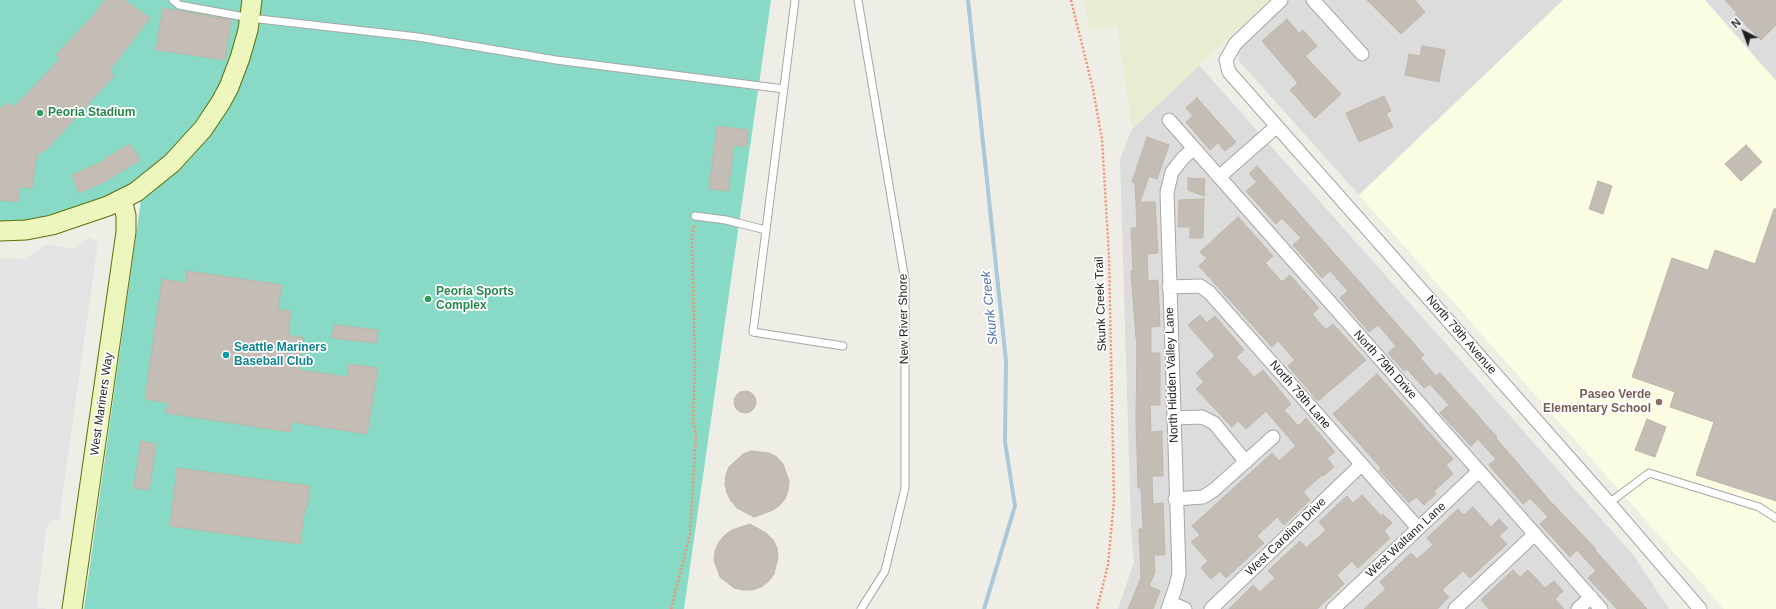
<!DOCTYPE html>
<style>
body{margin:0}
#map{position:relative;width:1776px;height:609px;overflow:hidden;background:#efeee6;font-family:Arial,sans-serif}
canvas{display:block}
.north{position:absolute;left:1724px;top:12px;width:40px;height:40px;-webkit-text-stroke:3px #fff;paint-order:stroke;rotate:318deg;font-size:11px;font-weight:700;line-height:16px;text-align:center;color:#1f1f1f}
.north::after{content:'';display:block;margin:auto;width:14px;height:18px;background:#1f1f1f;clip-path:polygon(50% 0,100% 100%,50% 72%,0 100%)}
</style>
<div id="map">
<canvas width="1776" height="609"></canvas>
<div class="north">N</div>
</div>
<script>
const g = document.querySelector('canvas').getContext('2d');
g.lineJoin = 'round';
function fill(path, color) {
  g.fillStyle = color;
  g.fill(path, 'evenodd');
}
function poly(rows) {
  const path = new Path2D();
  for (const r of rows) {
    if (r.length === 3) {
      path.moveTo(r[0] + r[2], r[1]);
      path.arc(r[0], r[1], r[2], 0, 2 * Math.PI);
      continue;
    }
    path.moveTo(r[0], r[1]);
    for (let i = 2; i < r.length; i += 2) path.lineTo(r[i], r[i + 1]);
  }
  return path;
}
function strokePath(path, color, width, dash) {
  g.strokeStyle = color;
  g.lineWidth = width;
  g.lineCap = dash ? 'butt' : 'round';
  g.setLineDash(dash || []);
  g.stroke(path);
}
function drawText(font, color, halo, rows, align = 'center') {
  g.font = font + ' Arial,sans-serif';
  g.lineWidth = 3.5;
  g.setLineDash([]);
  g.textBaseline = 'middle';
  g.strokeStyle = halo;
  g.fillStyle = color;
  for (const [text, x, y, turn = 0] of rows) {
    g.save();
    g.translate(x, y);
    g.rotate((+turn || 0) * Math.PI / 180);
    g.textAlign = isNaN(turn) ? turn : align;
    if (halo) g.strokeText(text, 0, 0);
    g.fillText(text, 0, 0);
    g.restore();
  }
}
const residential = poly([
 [1287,0,1563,0,1359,195,1239,61,1238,50,1243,42],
 [1705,0,1776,0,1776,81],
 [1199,65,1634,556,1669,609,1118,609,1134,562,1131,529,1120,159,1132,129]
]);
const education = poly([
 [1563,0,1705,0,1776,81,1776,609,1724,609,1359,195]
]);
const farmland = poly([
 [1083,0,1269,0,1132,129,1117,26,1090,30]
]);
const pitch = poly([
 [0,0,771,0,684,609,84,609,141,200,59,217,0,225]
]);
const parking = poly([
 [89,238,98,242,59,520,53,520,46,528,42,563,37,606,48,609,0,609,0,259,13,258,24,260,46,244,74,249]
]);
const stream = poly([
 [968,0,1006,361,1005,442,1015,506,984,609]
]);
const building = poly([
 [105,0,124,0,150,18,110,70,114,76,47,149,37,154,32,188,20,187,18,202,0,200,0,108,8,103,14,107,60,59,56,55,92,17,105,0],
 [1367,0,1415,0,1425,12,1401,34,1367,0],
 [1725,0,1776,0,1776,25,1761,40,1735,14,1737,13,1725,0],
 [163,8,231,20,225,60,156,50,163,8],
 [1287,19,1299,33,1303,30,1317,46,1305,56,1341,94,1315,118,1290,90,1298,83,1262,41,1287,19],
 [1422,46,1445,50,1439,82,1405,75,1409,54,1420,56,1422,46],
 [1384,96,1391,111,1386,113,1393,127,1359,142,1346,113,1384,96],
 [1197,98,1236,142,1225,151,1218,143,1210,150,1186,122,1193,116,1186,108,1197,98],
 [717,126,748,130,746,147,734,145,728,191,709,189,717,126],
 [1147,137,1169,145,1157,179,1149,176,1140,202,1155,202,1158,253,1147,254,1148,281,1158,280,1160,326,1151,327,1151,353,1160,353,1160,405,1150,405,1151,432,1162,431,1163,476,1152,476,1153,504,1163,503,1165,555,1154,555,1155,572,1149,586,1160,591,1153,609,1128,609,1141,578,1139,529,1143,529,1141,488,1138,488,1136,421,1137,338,1136,338,1131,271,1133,271,1131,228,1137,228,1135,183,1132,182,1147,137],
 [130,144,140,160,106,181,79,193,72,175,106,160,106,158,130,144],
 [1746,145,1762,162,1741,181,1725,164,1746,145],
 [1257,166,1424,355,1420,358,1436,376,1440,373,1497,437,1496,438,1550,501,1596,549,1595,550,1647,609,1617,609,1588,578,1596,571,1577,550,1570,557,1540,524,1548,517,1530,498,1523,504,1489,465,1496,459,1478,439,1471,446,1440,413,1449,405,1430,384,1424,388,1407,369,1404,371,1388,353,1396,346,1378,325,1369,332,1340,298,1348,291,1330,271,1322,278,1293,245,1301,238,1282,218,1276,224,1246,191,1257,182,1249,174,1257,166],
 [1188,178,1205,179,1204,196,1188,190,1188,178],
 [1598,181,1612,186,1603,214,1589,209,1598,181],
 [1204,199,1203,238,1190,238,1190,227,1178,227,1179,200,1204,199],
 [1774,209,1776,209,1776,501,1696,475,1714,422,1670,407,1675,392,1632,377,1672,258,1708,270,1715,250,1755,264,1774,209],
 [1238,217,1273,256,1265,263,1282,282,1290,275,1319,308,1312,314,1326,330,1333,324,1366,360,1318,401,1288,366,1295,360,1278,341,1272,347,1199,266,1207,258,1200,252,1238,217],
 [187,271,282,285,278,310,291,311,288,335,304,338,299,370,347,377,349,364,378,368,367,434,291,422,290,432,166,413,168,403,145,399,162,279,186,283,187,271],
 [1200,315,1207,323,1215,316,1244,350,1236,357,1254,377,1263,370,1291,404,1284,410,1298,426,1306,418,1335,452,1327,458,1334,467,1323,476,1322,475,1303,492,1310,500,1284,525,1277,517,1257,536,1264,543,1226,578,1220,571,1211,579,1201,568,1208,561,1191,542,1200,535,1192,526,1272,453,1279,461,1296,446,1266,411,1246,429,1238,421,1232,427,1196,389,1204,382,1196,373,1215,356,1188,325,1200,315],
 [334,325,378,330,376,343,332,338,334,325],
 [1377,374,1453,459,1446,465,1453,474,1434,491,1436,494,1424,505,1416,497,1409,503,1379,470,1381,468,1333,414,1377,374],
 [745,402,11],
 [1647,419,1666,427,1655,457,1635,450,1647,419],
 [141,441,156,444,149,490,134,488,141,441],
 [751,451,769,453,777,457,783,464,789,481,788,490,785,499,779,506,771,511,754,517,737,508,731,501,727,493,725,484,726,475,729,467,743,454,751,451],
 [177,468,310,486,307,508,305,508,300,544,170,526,177,468],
 [1362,495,1381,516,1383,514,1392,523,1384,531,1390,538,1358,568,1352,561,1337,575,1344,584,1317,609,1229,609,1253,585,1260,592,1275,578,1268,571,1300,541,1306,548,1326,530,1319,522,1347,496,1353,503,1362,495],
 [1473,507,1491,527,1499,519,1508,528,1499,536,1507,544,1470,578,1463,571,1442,590,1449,597,1437,609,1364,609,1386,589,1380,582,1411,553,1417,559,1433,545,1427,538,1458,509,1464,515,1473,507],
 [750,524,766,533,773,540,777,548,778,557,774,574,768,582,761,587,752,590,743,590,734,588,720,577,714,560,715,551,719,542,725,535,732,530,750,524],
 [1513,570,1520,577,1528,570,1545,588,1554,581,1563,591,1555,599,1564,609,1489,609,1481,600,1513,570]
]);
const path = poly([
 [1071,0,1093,89,1102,139,1109,257,1114,500,1108,565,1097,609],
 [671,609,690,534,696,434,693,422,695,366,692,239,694,225]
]);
const lane = poly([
 [173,0,179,5,250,18,418,37,556,60,784,89],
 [858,0,905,280,905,488,885,571,861,609],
 [695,216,726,220,766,230,795,0],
 [766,230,753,332,843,346],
 [1609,503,1649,473,1759,507,1776,518]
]);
const street = poly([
 [1281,0,1235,44,1226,60,1229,72,1609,503,1700,609],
 [1313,0,1362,54],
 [1169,120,1601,609],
 [1219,177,1277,126],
 [1169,287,1200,286,1209,292,1418,528],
 [1173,418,1202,417,1214,423,1246,462],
 [1175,499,1203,497,1214,490,1273,437],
 [1171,603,1185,609],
 [1168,609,1176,586,1179,573,1167,192,1172,172,1183,158,1194,148],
 [1211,609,1361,465],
 [1333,609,1479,471],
 [1455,609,1535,534],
 [1578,609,1591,597]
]);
const secondary = poly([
 [0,231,26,230,52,225,108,206,136,192,172,163,203,129,221,102,229,87,240,58,248,30,252,0],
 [72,609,126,232,126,216,122,199]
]);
const markers = [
 [40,113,4,"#2e9e5b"],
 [428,299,4,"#2e9e5b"],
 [226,355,4,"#0f9aa8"],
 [1659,402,4,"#8d6e63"]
];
const leisureNames = [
 ["Peoria Stadium",48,113],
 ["Peoria Sports",436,292],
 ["Complex",436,306]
];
const streetNames = [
 ["Skunk Creek Trail",1101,304,-92],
 ["New River Shore",904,319,-91],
 ["North 79th Avenue",1461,335,49],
 ["North 79th Drive",1385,365,48],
 ["North Hidden Valley Lane",1172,375,-92],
 ["North 79th Lane",1300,395,49],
 ["West Mariners Way",102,404,-82],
 ["West Carolina Drive",1286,537,-44],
 ["West Waltann Lane",1406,540,-43]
];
const cultureNames = [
 ["Seattle Mariners",234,348],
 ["Baseball Club",234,362]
];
const educationNames = [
 ["Paseo Verde",1651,395],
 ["Elementary School",1651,409]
];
const waterNames = [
 ["Skunk Creek",990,308,-96]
];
fill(residential, '#dddcdc');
fill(education, '#fafde1');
fill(farmland, '#e8edd2');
fill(pitch, '#88dac6');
fill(parking, '#e3e3e3');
strokePath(stream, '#a9c9db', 4);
fill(building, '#c4bdb6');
strokePath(building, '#c0b6a9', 1);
strokePath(lane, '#a6a6a6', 9);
strokePath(street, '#a6a6a6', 15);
strokePath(secondary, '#59720a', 21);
strokePath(path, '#f39274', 2.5, [2, 2]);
strokePath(lane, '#fff', 7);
strokePath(street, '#fff', 13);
strokePath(secondary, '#ecf6bd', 19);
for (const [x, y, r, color] of markers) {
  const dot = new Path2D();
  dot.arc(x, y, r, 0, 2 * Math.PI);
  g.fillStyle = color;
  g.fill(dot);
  strokePath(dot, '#fff', 1.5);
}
drawText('bold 12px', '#27864d', '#fff', leisureNames, 'left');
drawText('12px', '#1f1f1f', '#fff', streetNames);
drawText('bold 12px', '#0d838f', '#fff', cultureNames, 'left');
drawText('bold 12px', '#785e54', '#fff', educationNames, 'right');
drawText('italic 13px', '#5071ab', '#fff', waterNames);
</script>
